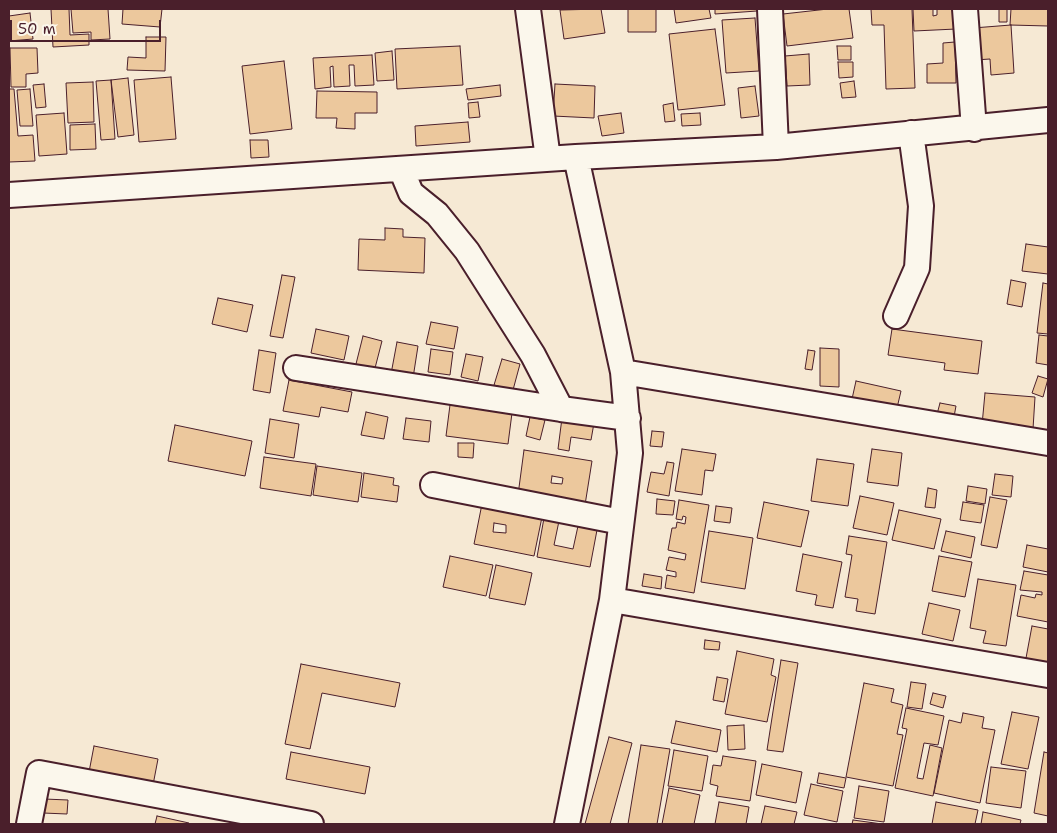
<!DOCTYPE html>
<style>
body{margin:0}
#map{position:relative;width:1057px;height:833px;overflow:hidden;background:#f6e9d4;font-family:"Shantell Sans",sans-serif}
canvas{display:block}
.frame{position:absolute;inset:0;border:10px solid #4a1f2b;pointer-events:none}
.scale{position:absolute;left:10px;top:20px;width:151px;height:22px;box-sizing:border-box;border:2px solid #4a1f2b;border-top:0;padding-left:6px;font-size:15px;line-height:18px;white-space:nowrap;color:#4a1f2b;-webkit-text-stroke:4px #fbf7ec;paint-order:stroke}
</style>
<div id="map">
<canvas width="1057" height="833"></canvas>
<div class="frame"></div>
<div class="scale">50 m</div>
</div>
<script>
const g = document.querySelector('canvas').getContext('2d');
g.lineJoin = 'round';
function fill(path, color) {
  g.fillStyle = color;
  g.fill(path, 'evenodd');
}
function poly(rows) {
  const path = new Path2D();
  for (const r of rows) {
    path.moveTo(r[0], r[1]);
    for (let i = 2; i < r.length; i += 2) path.lineTo(r[i], r[i + 1]);
  }
  return path;
}
function strokePath(path, color, width, dash) {
  g.strokeStyle = color;
  g.lineWidth = width;
  g.lineCap = dash ? 'butt' : 'round';
  g.setLineDash(dash || []);
  g.stroke(path);
}
const building = poly([
 [51,9,69,9,70,35,89,34,89,45,53,47,51,9],
 [71,9,108,9,110,39,91,40,91,32,73,33,71,9],
 [123,9,162,9,160,27,122,24,123,9],
 [601,9,605,33,564,39,560,10,601,9],
 [628,9,656,9,656,32,628,32,628,9],
 [674,9,709,9,711,18,676,23,674,9],
 [715,9,757,9,757,11,715,14,715,9],
 [828,9,849,9,853,38,787,46,783,14,828,9],
 [871,9,912,9,915,88,886,89,884,25,872,25,871,9],
 [913,9,933,9,933,16,937,15,937,9,955,9,956,29,914,31,913,9],
 [999,9,1007,9,1007,22,999,22,999,9],
 [1011,9,1048,9,1048,26,1010,25,1011,9],
 [30,13,33,39,9,41,9,16,30,13],
 [755,18,759,71,726,73,722,20,755,18],
 [1011,25,1014,73,991,75,990,59,975,60,973,28,1011,25],
 [715,29,725,105,678,110,669,34,715,29],
 [146,37,166,37,165,71,127,70,128,57,146,58,146,37],
 [955,42,956,83,927,83,927,64,943,63,943,43,955,42],
 [460,46,463,85,397,89,395,49,460,46],
 [837,46,851,46,851,60,838,60,837,46],
 [10,48,37,48,38,73,26,74,26,87,11,87,10,48],
 [392,51,394,80,377,81,375,53,392,51],
 [809,54,810,85,787,86,785,56,809,54],
 [372,55,374,85,355,86,354,65,349,65,350,86,334,87,333,66,330,67,331,87,315,89,313,58,372,55],
 [284,61,292,129,250,134,242,66,284,61],
 [838,62,853,62,853,77,839,78,838,62],
 [171,77,176,139,139,142,134,80,171,77],
 [128,78,134,135,118,137,111,80,128,78],
 [111,80,115,139,101,140,96,81,111,80],
 [854,81,856,97,842,98,840,83,854,81],
 [93,82,94,122,68,123,66,83,93,82],
 [44,84,46,107,36,108,33,85,44,84],
 [555,84,595,86,594,118,553,116,555,84],
 [500,85,501,96,468,100,466,89,500,85],
 [755,86,759,116,741,118,738,88,755,86],
 [9,89,14,89,18,136,33,135,35,161,9,162,9,89],
 [30,89,33,126,20,126,17,90,30,89],
 [317,91,377,92,377,113,355,113,355,129,336,128,337,118,316,118,317,91],
 [478,102,480,117,469,118,468,103,478,102],
 [673,103,675,121,665,122,663,105,673,103],
 [64,113,67,154,39,156,36,115,64,113],
 [621,113,624,133,602,136,598,116,621,113],
 [700,113,701,125,682,126,681,114,700,113],
 [468,122,470,142,416,146,415,126,468,122],
 [95,124,96,149,70,150,70,125,95,124],
 [250,140,268,140,269,157,251,158,250,140],
 [385,228,403,229,403,237,425,238,424,273,358,270,359,239,385,240,385,228],
 [1026,244,1048,247,1048,274,1022,271,1026,244],
 [282,275,295,277,283,338,270,336,282,275],
 [1011,280,1026,283,1022,307,1007,304,1011,280],
 [1043,283,1048,284,1048,334,1037,333,1043,283],
 [218,298,253,305,247,332,212,324,218,298],
 [431,322,458,327,454,349,426,344,431,322],
 [316,329,349,336,344,360,311,353,316,329],
 [892,329,982,341,978,374,944,370,945,363,888,355,892,329],
 [1039,335,1048,336,1048,365,1036,363,1039,335],
 [363,336,382,341,374,372,355,368,363,336],
 [397,342,418,346,413,378,391,374,397,342],
 [820,348,839,349,839,387,820,386,820,348],
 [431,349,453,352,450,375,428,372,431,349],
 [259,350,276,353,270,393,253,390,259,350],
 [808,350,815,351,812,370,805,369,808,350],
 [466,354,483,357,478,381,461,377,466,354],
 [502,359,520,364,513,390,494,385,502,359],
 [1038,376,1048,379,1043,397,1032,393,1038,376],
 [289,380,352,392,348,412,321,407,319,417,283,411,289,380],
 [856,381,901,391,897,408,852,399,856,381],
 [985,393,1035,397,1033,429,982,425,985,393],
 [940,403,956,406,953,422,936,418,940,403],
 [450,405,512,413,508,444,446,436,450,405],
 [366,412,388,417,384,439,361,435,366,412],
 [530,417,545,420,540,440,526,436,530,417],
 [406,418,431,421,429,442,403,439,406,418],
 [562,418,594,423,591,440,571,437,569,451,558,449,562,418],
 [270,419,299,424,294,458,265,453,270,419],
 [175,425,252,441,245,476,168,461,175,425],
 [652,431,664,432,662,447,650,446,652,431],
 [458,443,474,443,473,458,458,457,458,443],
 [682,449,716,454,713,471,705,470,702,495,675,491,682,449],
 [872,449,902,453,898,486,867,482,872,449],
 [524,450,592,461,585,505,518,495,524,450],
 [552,476,563,478,562,484,551,483,552,476],
 [264,457,316,464,311,496,260,488,264,457],
 [817,459,854,464,848,506,811,501,817,459],
 [667,462,674,463,669,496,647,492,651,472,664,474,667,462],
 [317,466,362,473,358,502,313,495,317,466],
 [364,473,394,478,393,485,399,486,397,502,361,497,364,473],
 [995,474,1013,476,1011,497,992,495,995,474],
 [968,486,987,489,985,504,966,501,968,486],
 [928,488,937,490,935,508,925,507,928,488],
 [860,496,894,503,887,535,853,528,860,496],
 [990,497,1007,500,997,548,981,545,990,497],
 [657,499,675,501,673,515,656,514,657,499],
 [679,500,709,505,694,593,665,588,667,575,676,577,676,572,666,570,669,557,685,560,686,554,668,550,672,528,676,528,677,522,685,524,686,517,683,516,682,520,676,519,679,500],
 [764,502,809,511,801,547,757,538,764,502],
 [963,502,984,505,981,523,960,520,963,502],
 [482,504,542,517,534,556,474,544,482,504],
 [494,523,506,525,506,533,493,532,494,523],
 [716,506,732,508,730,523,714,521,716,506],
 [899,510,941,519,934,549,892,540,899,510],
 [544,518,559,521,554,545,573,549,578,526,597,530,590,567,537,557,544,518],
 [709,531,753,538,745,589,701,582,709,531],
 [946,531,975,537,971,558,941,551,946,531],
 [849,536,887,542,875,614,856,611,858,599,845,597,852,555,846,554,849,536],
 [1027,545,1048,549,1048,572,1023,567,1027,545],
 [803,554,842,562,833,608,815,605,817,595,796,591,803,554],
 [450,556,493,565,486,596,443,587,450,556],
 [939,556,972,562,965,597,932,591,939,556],
 [496,565,532,573,525,605,489,598,496,565],
 [1024,571,1048,575,1048,622,1017,616,1021,595,1035,598,1036,594,1042,595,1042,592,1020,590,1024,571],
 [644,574,662,577,661,589,642,586,644,574],
 [978,579,1016,585,1006,646,983,643,986,631,970,628,978,579],
 [929,603,960,610,953,641,922,634,929,603],
 [1032,626,1048,629,1048,663,1026,658,1032,626],
 [705,640,720,642,719,650,704,649,705,640],
 [737,651,774,659,771,675,776,677,767,722,725,714,737,651],
 [781,660,798,663,783,752,767,750,781,660],
 [301,664,400,683,395,707,322,693,310,749,285,744,301,664],
 [717,677,728,679,724,702,713,700,717,677],
 [911,682,926,684,922,709,907,707,911,682],
 [864,683,894,689,891,702,903,705,897,734,903,735,893,786,846,777,864,683],
 [933,693,946,696,943,708,930,704,933,693],
 [906,708,944,716,938,745,924,743,917,778,923,779,930,745,942,748,933,796,895,788,907,729,902,728,906,708],
 [1012,712,1039,717,1028,769,1001,764,1012,712],
 [963,713,984,717,982,728,995,730,980,803,934,793,949,720,961,723,963,713],
 [676,721,721,730,717,752,671,743,676,721],
 [744,725,745,749,728,750,727,726,744,725],
 [609,737,632,743,610,824,585,824,609,737],
 [641,745,670,749,657,824,628,824,641,745],
 [94,746,158,759,153,785,89,772,94,746],
 [674,750,708,756,702,791,668,786,674,750],
 [291,752,370,767,365,794,286,779,291,752],
 [1044,752,1048,753,1048,816,1034,813,1044,752],
 [723,756,756,761,750,801,716,796,718,786,710,784,713,765,721,766,723,756],
 [762,764,802,772,796,803,756,795,762,764],
 [991,767,1026,771,1021,808,986,803,991,767],
 [819,773,846,778,844,788,817,783,819,773],
 [811,784,843,791,837,822,804,815,811,784],
 [859,786,889,791,884,822,854,818,859,786],
 [669,788,700,795,694,824,662,824,669,788],
 [44,799,68,800,67,814,43,813,44,799],
 [719,802,749,807,746,824,715,824,719,802],
 [936,802,978,810,975,824,932,824,936,802],
 [765,806,797,812,794,824,761,824,765,806],
 [983,812,1021,820,1020,824,981,824,983,812],
 [157,816,189,823,189,824,155,824,157,816],
 [853,820,882,824,852,824,853,820]
]);
const minor = poly([
 [528,9,548,159],
 [770,9,776,147],
 [965,9,974,129],
 [401,169,411,193,437,214,467,251,533,355,561,409,628,418],
 [9,195,576,157,776,147,1048,120],
 [896,316,917,268,921,206,911,133],
 [296,368,561,409],
 [623,372,1048,443],
 [433,485,621,522],
 [612,600,1048,675],
 [29,824,39,773,311,824],
 [567,824,612,600,630,453,623,372,576,157]
]);
fill(building, '#ecc89d');
strokePath(building, '#4a1f2b', 1);
strokePath(minor, '#4a1f2b', 28);
strokePath(minor, '#fbf7ec', 24);
</script>
